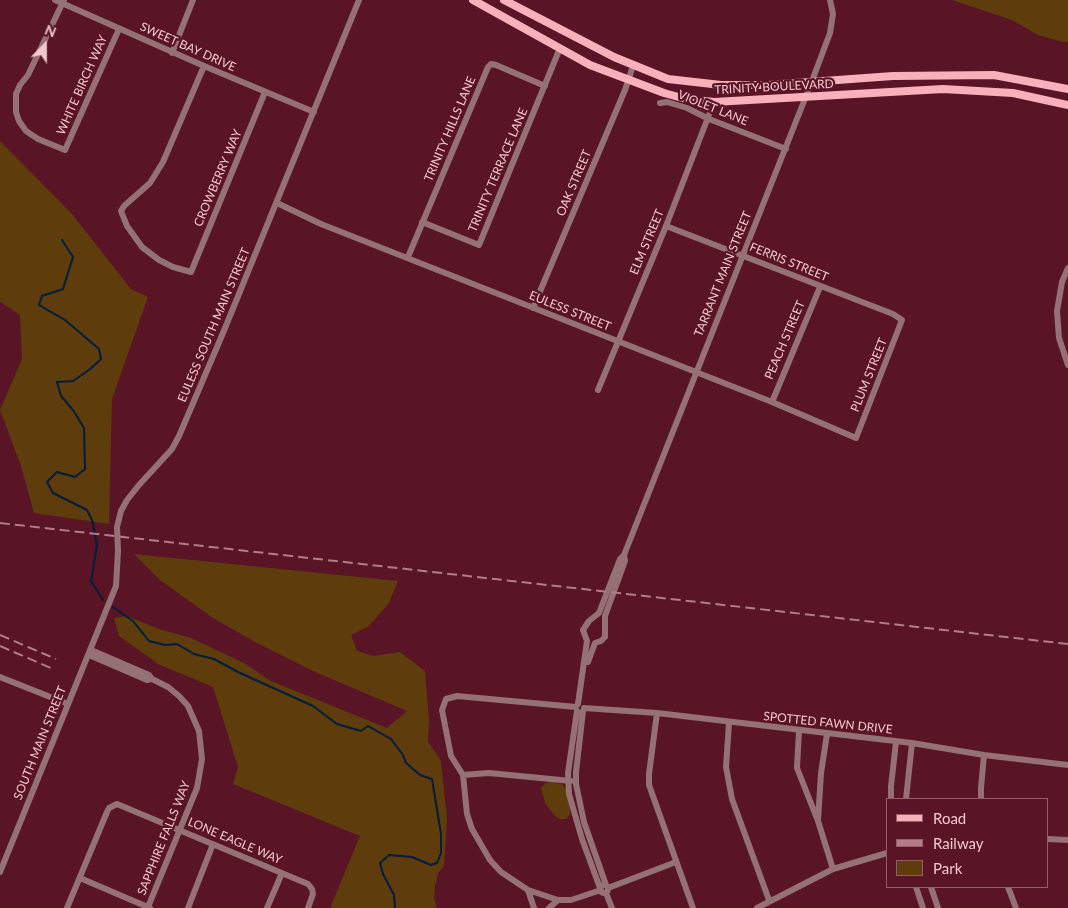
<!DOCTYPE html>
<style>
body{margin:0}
#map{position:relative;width:1068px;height:908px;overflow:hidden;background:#591426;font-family:Lato,sans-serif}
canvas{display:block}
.legend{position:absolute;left:886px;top:798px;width:162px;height:90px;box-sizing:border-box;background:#591426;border:1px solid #975c68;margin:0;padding:6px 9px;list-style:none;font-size:15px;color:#f3c7cc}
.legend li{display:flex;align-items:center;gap:10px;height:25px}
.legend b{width:25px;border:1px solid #975c68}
.north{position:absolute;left:20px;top:20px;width:50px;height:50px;-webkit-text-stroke:4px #591426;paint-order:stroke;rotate:22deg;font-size:14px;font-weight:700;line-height:20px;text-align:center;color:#f3c7cc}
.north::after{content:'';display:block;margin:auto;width:18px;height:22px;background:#f3c7cc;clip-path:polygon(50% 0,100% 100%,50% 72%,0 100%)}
</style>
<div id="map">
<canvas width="1068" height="908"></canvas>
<ul class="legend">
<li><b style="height:6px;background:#f8b0ba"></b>Road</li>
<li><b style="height:6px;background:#b37c87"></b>Railway</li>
<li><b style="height:14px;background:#5e3c0c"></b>Park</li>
</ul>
<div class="north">N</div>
</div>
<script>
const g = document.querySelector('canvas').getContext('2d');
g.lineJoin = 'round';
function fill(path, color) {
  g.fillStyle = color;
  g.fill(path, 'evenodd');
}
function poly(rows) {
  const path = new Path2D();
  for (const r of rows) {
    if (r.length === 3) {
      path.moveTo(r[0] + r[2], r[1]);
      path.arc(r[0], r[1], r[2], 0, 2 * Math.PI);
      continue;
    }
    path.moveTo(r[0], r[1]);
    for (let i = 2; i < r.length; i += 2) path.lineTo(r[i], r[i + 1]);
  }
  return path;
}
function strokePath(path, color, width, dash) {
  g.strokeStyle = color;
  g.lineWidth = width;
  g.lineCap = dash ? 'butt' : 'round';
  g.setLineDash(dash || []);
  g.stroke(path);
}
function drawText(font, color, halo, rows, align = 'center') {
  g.font = font + ' Lato,sans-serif';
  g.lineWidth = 4.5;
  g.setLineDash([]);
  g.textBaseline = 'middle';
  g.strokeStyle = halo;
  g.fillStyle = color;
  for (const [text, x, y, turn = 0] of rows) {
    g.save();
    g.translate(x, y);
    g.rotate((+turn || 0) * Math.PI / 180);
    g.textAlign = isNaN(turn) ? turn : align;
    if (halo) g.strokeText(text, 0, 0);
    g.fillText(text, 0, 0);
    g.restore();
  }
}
const green = poly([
 [952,0,1068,0,1068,42,1063,42,1038,35,1012,20],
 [0,141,72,214,131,289,148,297,112,399,109,524,34,513,21,466,0,410,22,359,20,315,0,302],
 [134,554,398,581,389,603,369,626,351,635,357,651,373,656,400,652,425,671,429,720,428,741,441,761,447,819,444,866,438,873,435,886,434,898,437,908,330,908,360,836,233,784,238,767,213,687,158,664,119,636,114,618,127,616,159,629,191,638,244,663,271,681,387,728,407,711,313,671,257,643,213,618,160,580],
 [550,782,562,784,566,789,570,809,570,814,566,819,560,819,555,816,545,803,541,788,546,783]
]);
const stream = poly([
 [62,240,73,257,63,289,42,296,39,305,65,320,99,349,101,359,89,370,73,381,57,382,61,396,73,410,84,428,85,469,75,477,57,472,47,482,53,493,87,510,92,520,97,545,91,581,103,600],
 [113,607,133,621,149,641,165,645,177,644,194,654,214,659,238,672,313,706,337,724,361,731,368,726,391,739,403,755,406,763,420,775,432,779,441,834,441,853,437,863,431,865,412,857,389,855,380,863,383,874,394,895,395,908]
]);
const minor = poly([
 [55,0,204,66,314,112],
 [64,0,28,75,20,85,16,94,16,112,19,121,26,131,38,139,65,150,119,29],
 [172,53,193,0],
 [204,66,163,162,150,183,124,206,121,211,127,226,142,247,159,260,173,267,191,272,265,92],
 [660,103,667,102,687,108,709,119,786,149],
 [277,203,321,224,772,402,856,438,902,320,893,314,666,226],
 [422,222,479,245,560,48],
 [408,257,488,67,491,64,496,65,545,86],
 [1068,268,1062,282,1057,311,1059,338,1068,365],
 [533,308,625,90,633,66],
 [598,390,666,226,714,102],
 [772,402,820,287],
 [91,650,149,675,152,679,168,687,179,696,188,706,199,731,202,759,197,788,148,907],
 [89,655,147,680,152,679],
 [588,662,595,643,601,641,605,637,605,616,625,561,624,555],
 [0,677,68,704],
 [578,704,587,641,583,630,589,621,599,613,620,559,624,555,812,81,830,33,833,14,830,0],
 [576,707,457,696,446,699,442,710,451,756,463,775,467,814,472,829,490,860,501,872,528,890,558,900,571,900,601,890],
 [584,708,657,713,912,743,984,755,1068,765],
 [577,711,568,773,569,794,582,839,600,888],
 [583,711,576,772,576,784,584,822,606,885],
 [657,713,649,774,649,785,693,908],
 [729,723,726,767,732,799,769,900],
 [799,731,797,768,818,821,821,773,827,734],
 [463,775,489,773,571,781],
 [891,799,891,786,896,742],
 [906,799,912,743],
 [981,799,981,788,984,755],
 [818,821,833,869],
 [1047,839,1068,840],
 [0,872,116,586,118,551,117,527,121,511,127,500,139,485,172,449,179,436,223,333,359,0],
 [80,878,150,908],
 [604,889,4],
 [916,887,923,908],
 [931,887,938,908],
 [1008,887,1016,908],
 [608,888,676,862],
 [528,890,534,908],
 [606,893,612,908],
 [67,908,107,812,109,808,117,804,308,884,312,889,313,894,308,908],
 [188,908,213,844],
 [267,908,282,873],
 [549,908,558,900],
 [757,908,833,869,887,853]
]);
const major = poly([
 [473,0,590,65,664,93,686,99,714,102,943,89,1013,93,1068,105],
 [504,0,614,57,668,79,721,85,768,85,893,76,994,75,1068,89]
]);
const rail = poly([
 [0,523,1068,644],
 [0,635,56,659],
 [0,646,53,669]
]);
const streetNames = [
 ["SWEET BAY DRIVE",188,47,24],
 ["WHITE BIRCH WAY",82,85,-66],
 ["TRINITY BOULEVARD",774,87,-3],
 ["VIOLET LANE",713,108,22],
 ["TRINITY HILLS LANE",450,129,-67],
 ["TRINITY TERRACE LANE",498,170,-67],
 ["CROWBERRY WAY",218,178,-67],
 ["OAK STREET",574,183,-67],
 ["ELM STREET",647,242,-67],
 ["FERRIS STREET",789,262,22],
 ["TARRANT MAIN STREET",723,274,-68],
 ["EULESS STREET",570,311,22],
 ["EULESS SOUTH MAIN STREET",214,325,-67],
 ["PEACH STREET",785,340,-67],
 ["PLUM STREET",869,375,-68],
 ["SPOTTED FAWN DRIVE",828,723,6],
 ["SOUTH MAIN STREET",40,743,-68],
 ["SAPPHIRE FALLS WAY",164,838,-68],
 ["LONE EAGLE WAY",235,841,23]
];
fill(green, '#5e3c0c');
strokePath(stream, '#001d3c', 2);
strokePath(minor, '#957176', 6);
strokePath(major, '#f8b0ba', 8);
strokePath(rail, '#b37c87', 2, [10, 5]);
drawText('12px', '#f3c7cc', '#591426', streetNames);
</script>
